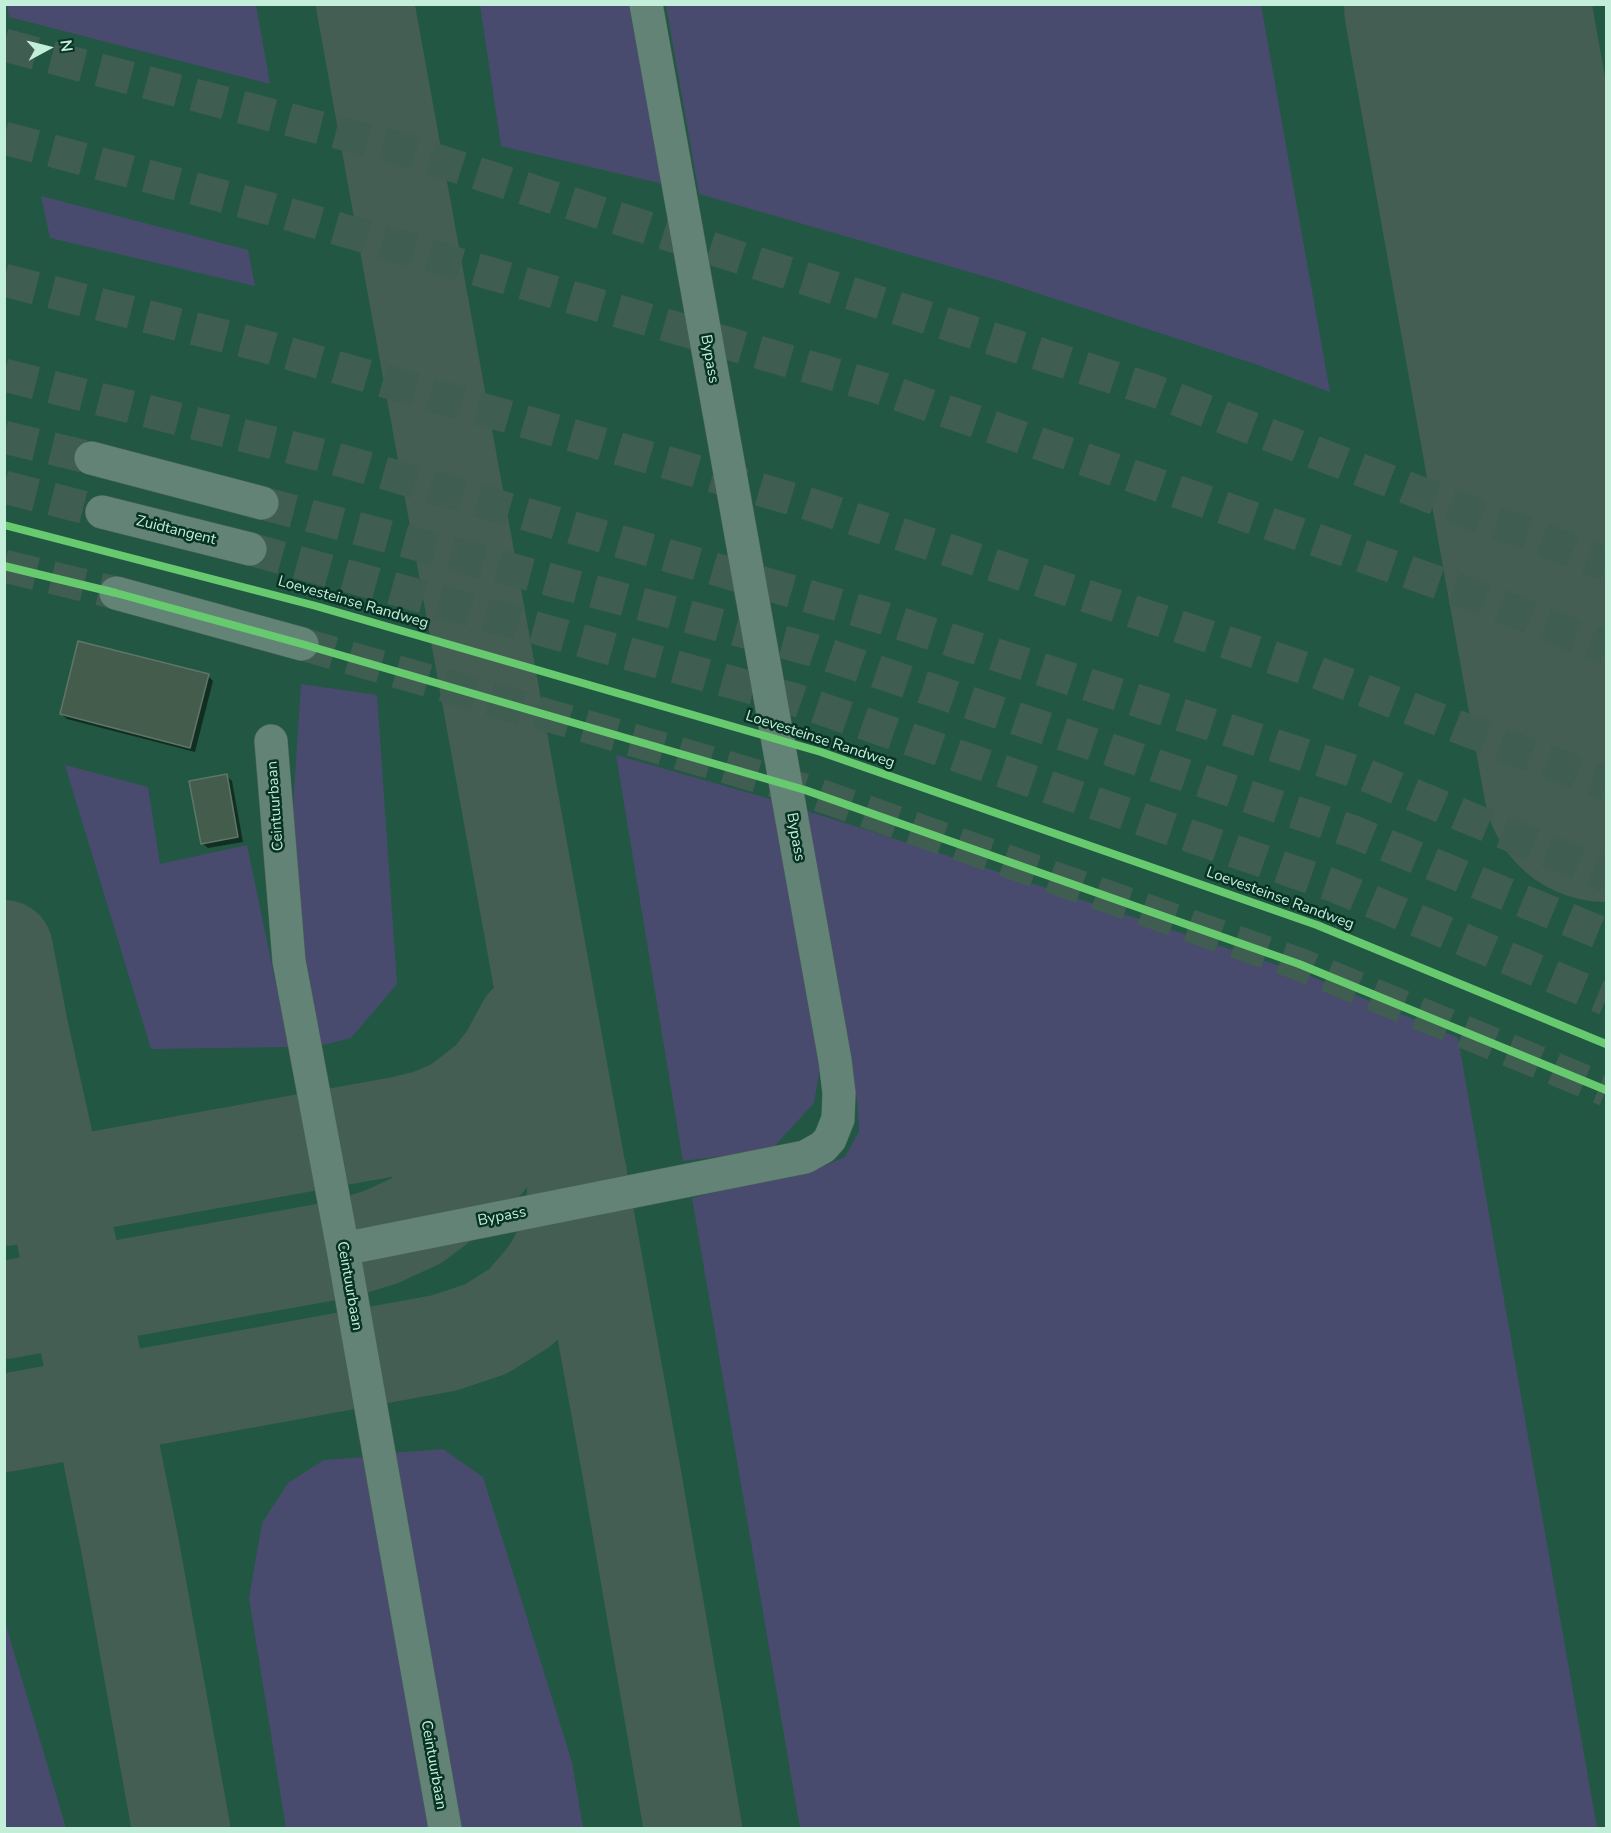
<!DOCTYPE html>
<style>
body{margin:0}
#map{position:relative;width:1611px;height:1833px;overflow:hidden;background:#284339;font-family:"Nunito Sans",sans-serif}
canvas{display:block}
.frame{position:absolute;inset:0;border:6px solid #c3efda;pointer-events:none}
.north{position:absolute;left:18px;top:18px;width:60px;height:60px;-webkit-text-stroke:4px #083324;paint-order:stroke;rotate:83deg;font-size:16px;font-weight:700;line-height:24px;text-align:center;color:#c3efda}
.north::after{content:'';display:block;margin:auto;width:21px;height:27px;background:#c3efda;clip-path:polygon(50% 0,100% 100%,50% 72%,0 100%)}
</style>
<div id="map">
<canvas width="1611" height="1833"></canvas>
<div class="frame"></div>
<div class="north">N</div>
</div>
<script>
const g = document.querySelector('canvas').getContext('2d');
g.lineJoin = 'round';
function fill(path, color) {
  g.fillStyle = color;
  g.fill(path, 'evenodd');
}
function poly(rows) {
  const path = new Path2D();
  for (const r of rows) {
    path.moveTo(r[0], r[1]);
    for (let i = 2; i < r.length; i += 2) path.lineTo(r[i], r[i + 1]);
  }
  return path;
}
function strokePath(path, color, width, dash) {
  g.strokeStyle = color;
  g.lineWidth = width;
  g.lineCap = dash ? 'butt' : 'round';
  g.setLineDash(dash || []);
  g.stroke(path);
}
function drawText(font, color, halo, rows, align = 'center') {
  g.font = font + ' "Nunito Sans",sans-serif';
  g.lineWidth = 5;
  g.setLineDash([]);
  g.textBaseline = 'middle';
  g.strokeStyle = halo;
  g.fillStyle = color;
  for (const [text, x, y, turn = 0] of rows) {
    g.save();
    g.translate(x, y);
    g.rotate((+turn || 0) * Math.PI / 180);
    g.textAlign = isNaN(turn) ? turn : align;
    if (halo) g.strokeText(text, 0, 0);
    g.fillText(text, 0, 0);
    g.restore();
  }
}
const built = poly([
 [5,5,1606,5,1606,1828,5,1828]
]);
const green = poly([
 [7,5,256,5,270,84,9,17],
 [480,5,631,5,663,184,501,146],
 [666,5,1261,5,1330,392,1255,364,997,280,699,194],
 [41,196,248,250,255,286,50,238],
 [301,684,377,695,397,984,351,1038,319,1046,287,898],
 [616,755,774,800,822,1057,814,1103,771,1150,683,1161],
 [65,765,148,787,160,864,247,845,289,1047,151,1049],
 [807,811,986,868,1310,976,1458,1038,1597,1828,800,1828,692,1198,821,1167,845,1157,859,1131,857,1100],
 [443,1449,483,1477,572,1762,583,1828,460,1828,393,1453],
 [365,1457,432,1828,286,1828,249,1598,262,1523,288,1483,324,1460],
 [5,1622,66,1828,5,1828]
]);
const shadow = poly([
 [208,676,213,681,195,752,67,719,61,714],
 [227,776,232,781,243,842,208,848,202,843]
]);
const taxiway = poly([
 [365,4,631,1469,693,1828],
 [4,949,19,1028,86,1329,129,1540,181,1828],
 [4,1197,403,1125,428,1119,456,1107,491,1080,508,1058,526,1025],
 [4,1310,343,1249,381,1237,416,1221,462,1186,487,1159,510,1127,527,1089,535,1064,542,1013],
 [4,1423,444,1343,486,1329,521,1307,547,1277,556,1263,565,1245,570,1227,574,1212,578,1174]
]);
const runway = poly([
 [1467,4,1606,779]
]);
const building = poly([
 [78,641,209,674,190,748,60,714,78,641],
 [227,774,238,837,201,844,189,781,227,774]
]);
const minorTunnel = poly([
 [4,437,91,458],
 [4,487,102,512],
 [262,503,813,650,1354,832,1606,935],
 [250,549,796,700,1332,885,1606,999],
 [4,566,116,593],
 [302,644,805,790,1299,964,1606,1090]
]);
const highwayTunnel = poly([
 [4,45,405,150,1152,390,1606,564],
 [4,138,271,209,877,387,1474,595,1606,648],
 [4,280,263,346,803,502,1316,672,1606,784],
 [4,375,329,457,880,617,1363,774,1606,875]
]);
const minor = poly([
 [91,458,262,503],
 [102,512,250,549],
 [116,593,302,644],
 [271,741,289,961,343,1249,445,1828],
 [343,1249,805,1157,823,1147,830,1139,838,1119,839,1093,835,1060,646,4]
]);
const cycleway = poly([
 [4,525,316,606,821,752,1317,925,1606,1044],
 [4,566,116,593,302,644,805,790,1299,964,1606,1090]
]);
const streetNames = [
 ["Bypass",709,359,80],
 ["Zuidtangent",176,531,14],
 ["Loevesteinse Randweg",353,603,16],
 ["Loevesteinse Randweg",820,740,18],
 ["Ceintuurbaan",276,806,-94],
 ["Bypass",795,837,80],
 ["Loevesteinse Randweg",1280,899,20],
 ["Bypass",502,1217,-11],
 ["Ceintuurbaan",349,1286,80],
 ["Ceintuurbaan",433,1765,80]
];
fill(built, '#225743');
fill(green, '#484b6e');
fill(shadow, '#0007');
strokePath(taxiway, '#445e54', 98);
strokePath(runway, '#445e54', 246);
fill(building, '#445c4c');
strokePath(building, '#5d7666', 1.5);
strokePath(minorTunnel, '#3f5d51', 33, [33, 16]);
strokePath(highwayTunnel, '#3f5d51', 33, [33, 16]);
strokePath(minor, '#496157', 34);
strokePath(minor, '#628375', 33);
strokePath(cycleway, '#67ca6e', 8);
drawText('15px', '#c3efda', '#083324', streetNames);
</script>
